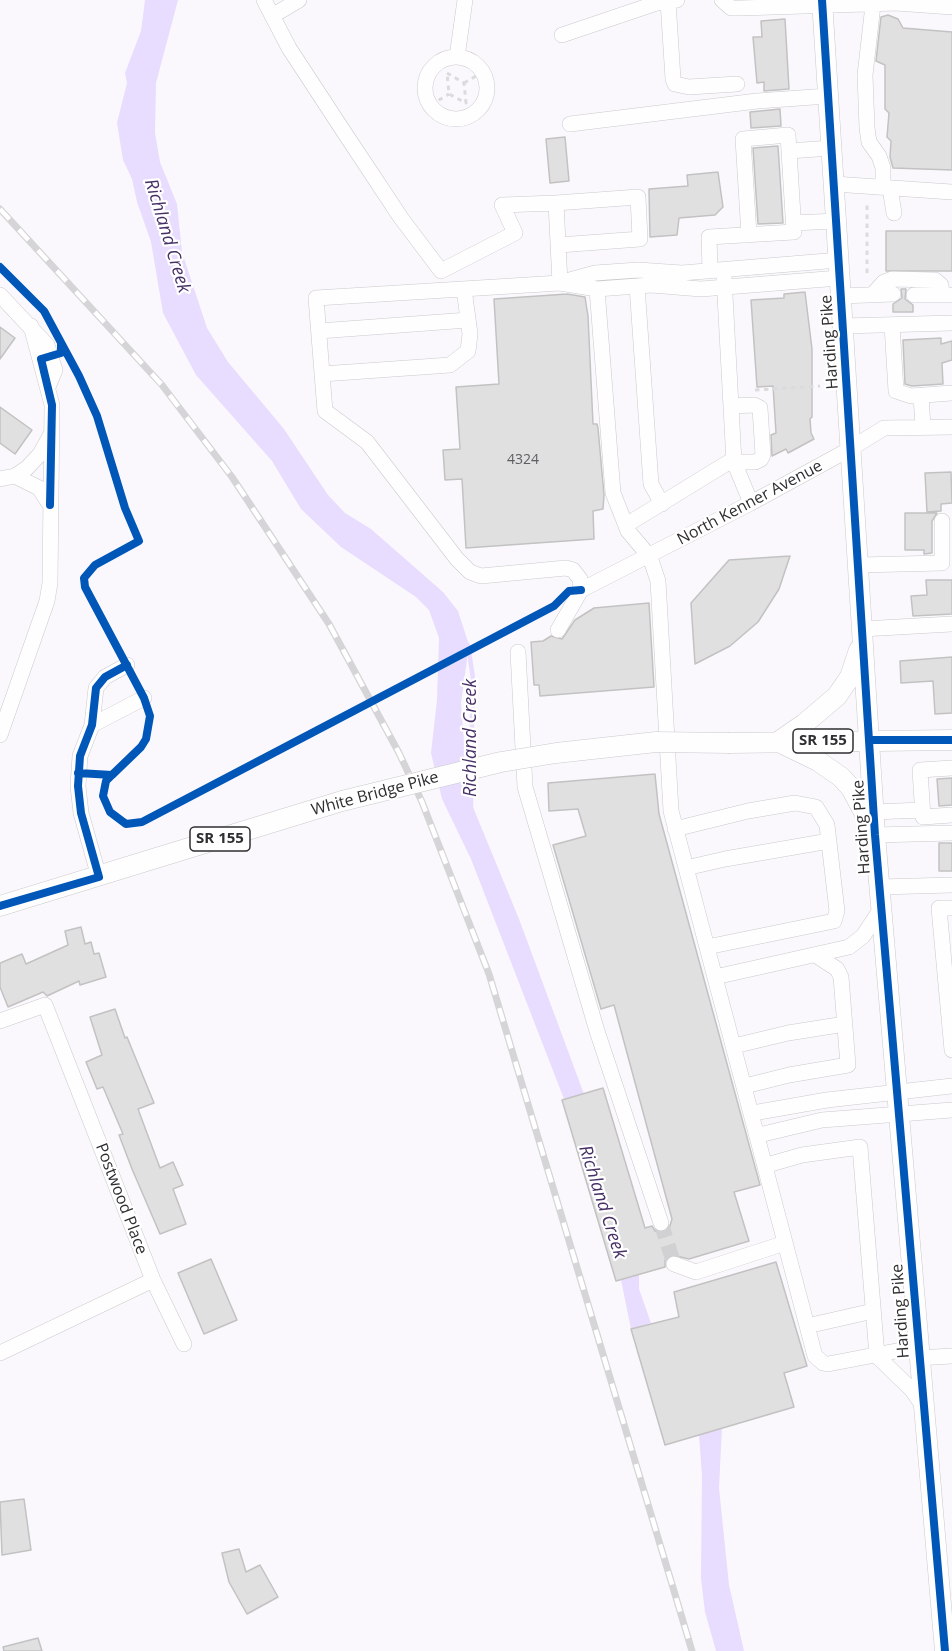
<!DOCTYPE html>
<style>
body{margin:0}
canvas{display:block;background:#faf8fc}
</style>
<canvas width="952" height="1651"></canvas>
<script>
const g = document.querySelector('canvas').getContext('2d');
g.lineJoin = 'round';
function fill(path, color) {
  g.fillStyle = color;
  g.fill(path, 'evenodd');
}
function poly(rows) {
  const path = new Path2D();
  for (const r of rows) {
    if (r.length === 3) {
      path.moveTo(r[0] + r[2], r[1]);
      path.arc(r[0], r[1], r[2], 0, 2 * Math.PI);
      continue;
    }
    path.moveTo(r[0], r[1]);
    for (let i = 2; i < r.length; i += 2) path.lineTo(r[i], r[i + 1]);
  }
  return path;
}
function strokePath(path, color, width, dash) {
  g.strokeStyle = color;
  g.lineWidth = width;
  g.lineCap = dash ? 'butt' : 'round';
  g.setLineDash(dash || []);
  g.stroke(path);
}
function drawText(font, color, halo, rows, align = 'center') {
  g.font = font + ' "Open Sans",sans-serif';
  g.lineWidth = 4.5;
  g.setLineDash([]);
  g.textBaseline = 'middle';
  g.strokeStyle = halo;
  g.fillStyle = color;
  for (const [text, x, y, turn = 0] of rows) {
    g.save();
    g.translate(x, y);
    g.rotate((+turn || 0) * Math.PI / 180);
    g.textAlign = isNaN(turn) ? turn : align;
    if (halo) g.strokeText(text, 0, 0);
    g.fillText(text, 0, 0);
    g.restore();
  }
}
const water = poly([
 [145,0,178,0,156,83,155,133,160,162,177,204,182,252,207,328,228,362,284,429,328,495,345,513,371,529,443,592,458,611,469,645,461,703,468,795,519,919,584,1094,564,1099,471,859,442,799,431,753,437,700,439,638,429,610,416,597,341,547,301,509,272,461,196,375,163,313,151,242,137,202,132,179,123,160,117,123,127,83,125,73,141,31],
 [639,1274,639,1289,651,1323,631,1329,621,1280],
 [722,1428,719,1488,729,1585,744,1651,716,1651,705,1612,701,1578,702,1476,699,1435]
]);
const stream = poly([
 [468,645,473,678,471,765],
 [471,807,471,774]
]);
const building = poly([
 [888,15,898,19,903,28,952,32,952,170,893,168,890,157,891,141,887,137,889,113,885,109,885,65,876,61,881,17,888,15],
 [785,19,789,89,764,91,764,82,757,83,753,37,762,37,761,21,785,19],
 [780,109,781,126,751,128,750,112,780,109],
 [565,137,569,181,550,183,546,139,565,137],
 [778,146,783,223,758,224,753,148,778,146],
 [718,172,723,207,715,215,679,218,677,235,650,237,649,189,688,186,687,175,718,172],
 [886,231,952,231,952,271,886,271,886,231],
 [901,289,906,289,905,299,913,305,913,312,893,312,893,304,902,298,901,289],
 [805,292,812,349,812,417,810,419,811,433,814,439,788,453,786,449,772,456,771,435,776,433,773,386,757,387,751,300,784,298,784,294,805,292],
 [567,294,585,297,588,316,593,424,597,424,598,428,604,495,603,509,593,511,594,539,466,548,462,479,445,480,443,450,460,449,456,387,499,384,494,299,567,294],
 [0,327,15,338,0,359,0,327],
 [941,338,941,344,952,341,952,360,942,363,943,384,912,386,905,384,903,340,941,338],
 [0,407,32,430,15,454,0,443,0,407],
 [951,472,952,503,941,504,941,511,927,512,925,473,951,472],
 [905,513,937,513,932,521,932,553,924,554,924,550,905,550,905,513],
 [790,556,779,589,758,622,730,646,695,664,691,603,729,560,790,556],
 [926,580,952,580,952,614,913,616,911,596,927,595,926,580],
 [649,603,654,687,540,696,539,685,534,685,531,642,543,641,551,636,562,639,575,620,594,608,649,603],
 [952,657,952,713,935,714,933,681,901,683,900,661,952,657],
 [655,774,659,814,760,1185,734,1192,749,1241,689,1259,672,1255,665,1260,665,1267,616,1281,562,1100,603,1088,645,1228,652,1226,655,1231,664,1232,669,1229,672,1219,614,1005,601,1009,553,845,586,836,578,809,549,811,548,783,655,774],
 [952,778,952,805,939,806,937,779,952,778],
 [939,843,952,843,952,871,939,871,939,843],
 [81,927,85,944,91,942,94,954,99,953,106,977,80,985,79,981,47,996,43,992,8,1007,0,987,0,963,22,954,26,964,68,945,65,931,81,927],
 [115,1009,125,1038,127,1037,154,1103,138,1109,160,1168,173,1162,183,1185,173,1189,186,1224,160,1234,132,1169,119,1135,123,1134,103,1087,97,1089,86,1062,102,1055,90,1017,115,1009],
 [211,1259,237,1320,204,1334,178,1273,211,1259],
 [776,1262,807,1366,784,1373,794,1407,665,1445,631,1329,679,1317,674,1292,776,1262],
 [24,1499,31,1550,2,1555,0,1502,24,1499],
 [239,1549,246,1572,260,1565,278,1597,247,1614,229,1582,222,1553,239,1549],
 [38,1638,42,1651,4,1651,3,1647,38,1638]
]);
const minorTunnel = poly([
 [661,1223,674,1264]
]);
const path = poly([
 [447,73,464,83,466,103,449,94,447,73],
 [464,83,483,72],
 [431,105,449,94],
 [867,273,867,203],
 [755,390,820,386]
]);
const minor = poly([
 [264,0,289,48,342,129,401,218,441,271,515,233,502,205,556,203],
 [722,0,731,8,741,8,896,3,952,7],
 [668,1,673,79,675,84,689,87,737,84],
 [873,5,865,75,867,128,869,142,879,156,883,168,883,187],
 [272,16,299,0],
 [562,35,657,3,677,0],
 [457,57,465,0],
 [456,88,31],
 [570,124,757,101,828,96],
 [834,184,952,192],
 [890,188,894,213],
 [793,223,836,221],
 [749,235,743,139,788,135,789,151],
 [559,245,640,239,638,197,556,203,560,283],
 [710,269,709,237,794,232,789,151,831,148],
 [724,277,734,462,751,503],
 [566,281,595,273,638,270,682,273,839,260],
 [637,286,651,484,662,504],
 [597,289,613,493,628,531,650,557,658,581,671,811,815,1356,823,1363,828,1364,917,1347],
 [873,294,884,282,892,279,935,280,941,285,942,295],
 [0,295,47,345,55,370,48,387],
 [914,295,950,295],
 [841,296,893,294],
 [892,325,896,391,911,396,952,393],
 [843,326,952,323],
 [319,331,468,320],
 [322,374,450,365,468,351,470,334,464,289],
 [921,396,923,427],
 [15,476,39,488,50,505],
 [0,479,15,476,27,468,40,454,51,434],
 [626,525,729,462,755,462,761,459,763,455,760,408,754,405,731,406],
 [859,565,942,563,942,521],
 [581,590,580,579,573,570,566,568,481,576,470,572,457,559,367,442,325,411,316,298,560,283,597,289,651,285,701,289,839,278],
 [862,629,952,624],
 [558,630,581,590,751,503,850,449,884,428,952,427],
 [518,652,525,787,597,1031,661,1223],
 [92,725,144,698],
 [0,735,47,601,50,583,52,405,31,326],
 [952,768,920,770,923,817,952,815],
 [874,812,922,810],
 [675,829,748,811,795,803,816,807,827,825,837,911,834,921,707,947],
 [875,835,952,833],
 [686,868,725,859,829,841],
 [99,877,81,813,78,786,80,756,92,725,96,688,105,677,127,665],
 [880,887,952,885],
 [952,908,939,908,952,1050],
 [715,977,849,947,863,936,881,909],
 [0,1021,45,1005,153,1280,184,1344],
 [734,1046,788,1033,845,1024],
 [745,1086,789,1075,848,1065,841,977,837,969,817,956],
 [753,1113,827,1100,952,1086],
 [759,1135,822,1120,952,1110],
 [767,1165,802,1155,860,1147,877,1356,912,1390,923,1406],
 [674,1264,696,1272,785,1243],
 [807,1326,873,1311],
 [0,1353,153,1280],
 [918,1358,952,1356]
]);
const major = poly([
 [822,0,875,835,945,1651],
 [778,742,804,724,837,696,850,677,859,650],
 [730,743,952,740],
 [783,744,818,761,841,777,851,788,872,827],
 [0,906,342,801]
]);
const rail = poly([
 [0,209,162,385,232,477,329,624,399,753,422,802,489,974,692,1651]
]);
const majorBridge = poly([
 [342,801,501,762,556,753,656,742,730,743]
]);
const cycleway = poly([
 [822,0,875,835,945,1651],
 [0,267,44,311,79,376,97,416,125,508,139,541,95,565,84,578,85,587,144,698,150,716,146,739,141,747,112,775],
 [50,505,52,405,41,359,61,353,61,343],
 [869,740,952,740],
 [78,773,112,775,106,781,103,796,110,812,126,824,142,822,554,606,569,591,581,590],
 [0,906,99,877,81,813,78,786,80,756,92,725,96,688,105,677,127,665]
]);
const numberNames = [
 ["4324",523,460]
];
const shields = [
 [823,741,60],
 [220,839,60]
];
const shieldNames = [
 ["SR 155",823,741],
 ["SR 155",220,839]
];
const streetNames = [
 ["Harding Pike",830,342,-94],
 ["North Kenner Avenue",750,503,-28],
 ["White Bridge Pike",375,794,-15],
 ["Harding Pike",862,827,-94],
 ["Postwood Place",121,1199,69],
 ["Harding Pike",901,1311,-94]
];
const waterNames = [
 ["Richland Creek",167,236,73],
 ["Richland Creek",471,738,-90],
 ["Richland Creek",602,1202,72]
];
fill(water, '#e8ddfe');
strokePath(stream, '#e8ddfe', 4.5);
fill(building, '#e1e0e1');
strokePath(building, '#c3c2c3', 1.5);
strokePath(minorTunnel, '#d1d0d3', 15, [15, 8]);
strokePath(minor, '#cac9cc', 16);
strokePath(major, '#cac9cc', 21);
strokePath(path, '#dbdbdd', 3, [4.5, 4.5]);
strokePath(minor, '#fefeff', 15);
strokePath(major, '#fefeff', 20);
strokePath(rail, '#d5d5d7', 7);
strokePath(rail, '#fff', 4.5, [14]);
strokePath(majorBridge, '#cac9cc', 21, []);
strokePath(majorBridge, '#fefeff', 20);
strokePath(cycleway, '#0057b8', 8);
drawText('14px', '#5e5d5f', null, numberNames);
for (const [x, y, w] of shields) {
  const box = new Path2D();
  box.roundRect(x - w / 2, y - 12, w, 24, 4.5);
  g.fillStyle = '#fff';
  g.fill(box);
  strokePath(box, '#2f2e30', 1.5);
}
drawText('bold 15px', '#2f2e30', null, shieldNames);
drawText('16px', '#2f2e30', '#fff', streetNames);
drawText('italic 18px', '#463066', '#fff', waterNames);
</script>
